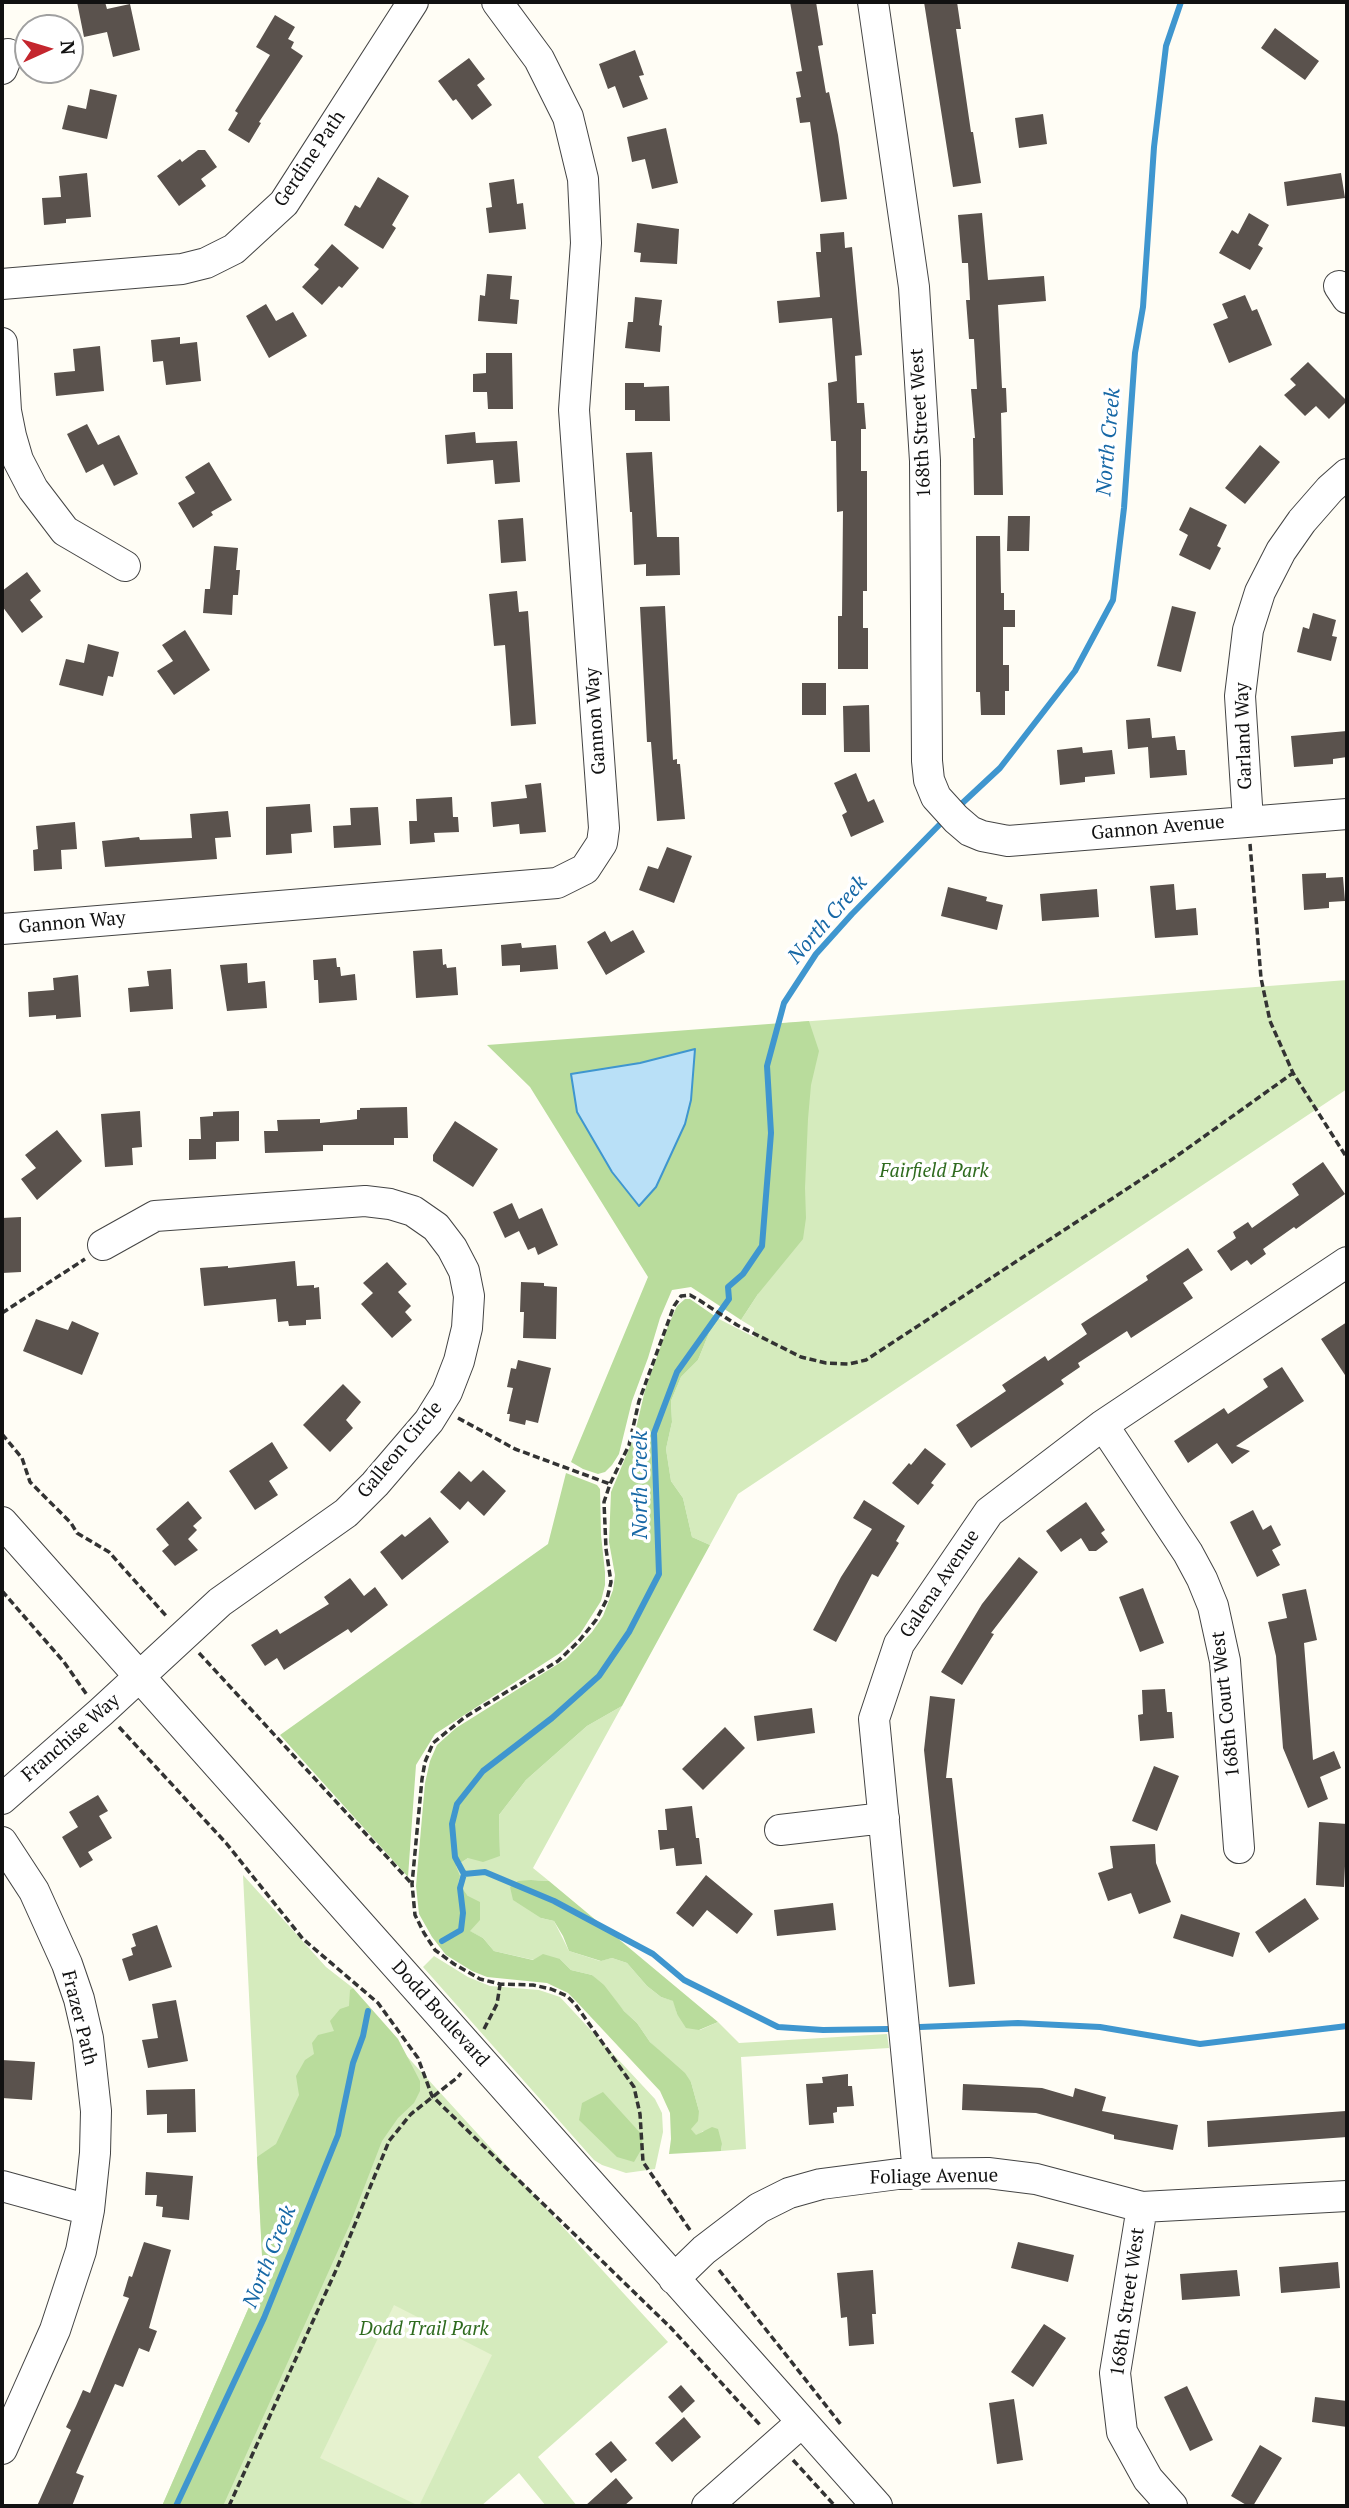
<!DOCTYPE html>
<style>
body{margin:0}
#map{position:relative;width:1349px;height:2508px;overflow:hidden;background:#fffdf5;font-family:"PT Serif",serif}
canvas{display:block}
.frame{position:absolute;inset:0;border:4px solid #111;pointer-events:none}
.north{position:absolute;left:14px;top:14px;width:70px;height:70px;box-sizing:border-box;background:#fff;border:2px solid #a0a0a0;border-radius:50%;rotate:86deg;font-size:19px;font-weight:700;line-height:28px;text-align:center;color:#111}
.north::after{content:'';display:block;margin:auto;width:24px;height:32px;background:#c4262e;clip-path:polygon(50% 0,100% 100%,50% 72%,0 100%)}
</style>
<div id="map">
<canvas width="1349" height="2508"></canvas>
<div class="frame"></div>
<div class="north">N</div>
</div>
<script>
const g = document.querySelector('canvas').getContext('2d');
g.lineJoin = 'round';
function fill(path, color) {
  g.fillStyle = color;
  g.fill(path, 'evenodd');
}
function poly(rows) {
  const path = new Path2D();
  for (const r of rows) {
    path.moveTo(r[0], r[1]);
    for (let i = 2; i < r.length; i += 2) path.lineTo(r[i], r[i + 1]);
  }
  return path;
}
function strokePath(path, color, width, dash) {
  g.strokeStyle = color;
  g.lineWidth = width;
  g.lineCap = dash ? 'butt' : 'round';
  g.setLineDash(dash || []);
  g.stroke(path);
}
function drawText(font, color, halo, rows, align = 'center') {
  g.font = font + ' "PT Serif",serif';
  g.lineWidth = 7;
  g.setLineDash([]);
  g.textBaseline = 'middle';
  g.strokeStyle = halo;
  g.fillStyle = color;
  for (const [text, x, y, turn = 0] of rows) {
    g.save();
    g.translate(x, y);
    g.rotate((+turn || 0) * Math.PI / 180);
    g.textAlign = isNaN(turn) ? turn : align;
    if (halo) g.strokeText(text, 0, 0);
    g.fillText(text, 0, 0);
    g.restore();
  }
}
const green = poly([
 [1347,980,1347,1089,738,1494,710,1545,692,1537,683,1498,671,1481,666,1449,672,1422,671,1401,681,1377,698,1360,709,1333,719,1319,754,1337,754,1328,741,1320,758,1294,786,1023],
 [622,1706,533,1868,549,1881,531,1880,541,1918,554,1921,569,1951,600,1961,612,1958,627,1963,647,1986,661,1997,674,2001,677,2014,700,2030,718,2022,739,2043,887,2034,889,2048,741,2057,746,2149,721,2151,722,2144,703,2131,696,2136,690,2128,699,2111,691,2082,650,2042,637,2023,624,2011,592,1975,571,1970,560,1959,534,1960,494,1951,483,1938,469,1931,468,1896,457,1883,456,1866,468,1858,500,1856,499,1815,526,1780,587,1726],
 [243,1875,326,1967,353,1988,350,1994,668,2342,538,2457,577,2506,546,2506,519,2473,481,2506,162,2506,263,2275],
 [434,1956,468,1977,490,1986,539,1990,560,1997,655,2099,662,2113,663,2132,655,2169,626,2173,602,2165,594,2160,423,1967]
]);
const forest = poly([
 [809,1021,819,1051,811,1085,808,1119,805,1188,806,1218,803,1239,758,1294,741,1320,691,1287,672,1290,660,1318,648,1358,632,1401,619,1454,612,1465,605,1472,598,1474,583,1469,571,1462,648,1277,530,1087,487,1045],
 [694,1049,577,1112,640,1063],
 [685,1299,690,1299,719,1319,709,1333,698,1360,681,1377,671,1401,672,1422,666,1449,671,1481,683,1498,692,1537,710,1545,622,1706,587,1726,526,1780,499,1815,500,1856,483,1862,468,1858,456,1866,460,1876,458,1883,468,1896,480,1902,480,1920,470,1931,483,1938,494,1951,533,1960,543,1954,560,1959,571,1970,592,1975,604,1985,624,2011,637,2023,650,2042,685,2073,691,2082,699,2111,698,2121,691,2129,696,2135,712,2127,718,2129,722,2144,721,2151,669,2154,671,2139,670,2113,660,2091,575,2000,568,1993,547,1983,487,1977,472,1971,446,1955,432,1937,419,1914,416,1886,425,1783,430,1761,437,1745,456,1728,566,1659,592,1632,603,1616,613,1590,615,1575,609,1542,611,1492,634,1437,645,1390,668,1326,677,1306],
 [566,1473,597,1485,600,1489,601,1535,605,1572,605,1585,601,1601,580,1634,560,1653,435,1734,416,1765,408,1877,280,1735,548,1544],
 [531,1880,549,1881,718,2022,699,2030,686,2028,677,2014,673,2001,661,1997,647,1986,627,1963,612,1958,601,1961,569,1951,563,1936,554,1921,541,1918,513,1900,510,1887,518,1881],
 [353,1988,398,2039,420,2081,420,2091,414,2103,398,2118,382,2141,350,2224,223,2506,162,2506,263,2275,257,2157,276,2144,299,2095,296,2076,305,2060,314,2054,312,2043,318,2035,334,2031,330,2021,340,2009,349,2006,350,1990],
 [603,2092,643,2136,641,2150,634,2162,617,2157,579,2120,582,2103]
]);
const pitch = poly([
 [394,2305,492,2355,419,2506,320,2458]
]);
const water = poly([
 [695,1049,691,1100,685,1124,656,1187,639,1206,612,1172,577,1112,571,1074,640,1063,695,1049]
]);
const stream = poly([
 [956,809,1000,768,1075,671,1113,600,1124,508,1135,353,1143,307,1154,147,1166,46,1181,2],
 [464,1874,485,1872,554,1901,653,1954,684,1980,778,2027,823,2030,888,2029],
 [442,1941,461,1930,463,1913,460,1888,464,1874,455,1857,452,1824,457,1804,483,1771,552,1718,599,1676,629,1632,659,1574,654,1433,677,1372,729,1299,728,1287,743,1274,762,1246,771,1133,767,1066,784,1003,816,954,852,914,946,818],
 [920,2027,1018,2023,1100,2027,1200,2044,1347,2026],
 [176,2506,264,2318,338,2135,353,2063,363,2036,368,2011]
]);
const building = poly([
 [77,2,105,2,107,9,130,4,140,50,113,57,107,32,84,37],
 [790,2,816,2,823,45,818,46,826,93,829,92,838,135,847,199,821,202,810,122,800,123,796,98,801,97,796,72,802,71],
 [924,2,957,2,961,29,956,29,971,132,973,132,981,183,953,187],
 [275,15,295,27,288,39,294,42,291,48,303,56,259,122,261,123,249,143,228,130,238,113,235,111,270,55,256,47],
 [1275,28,1319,61,1305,80,1261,48],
 [635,50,644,75,639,76,648,99,623,108,615,86,608,89,599,64],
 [469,58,485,79,477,85,492,105,472,120,456,99,453,101,438,81],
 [90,89,117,95,107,139,62,129,68,105,86,109],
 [1043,114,1047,144,1019,148,1015,118],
 [666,128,678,183,652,189,645,159,632,162,627,137],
 [198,150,205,150,217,167,201,179,206,186,179,206,157,176,180,159,182,162],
 [87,173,91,217,66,219,66,223,44,225,42,198,61,197,59,176],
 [1341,173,1345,198,1287,206,1284,182],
 [378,177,409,196,392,225,396,228,383,249,344,225,355,205,360,208],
 [514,179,517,204,523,203,526,229,489,233,486,208,492,207,489,183],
 [982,213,988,280,1044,276,1046,301,998,305,1002,388,1006,388,1007,412,1001,413,1003,495,974,495,973,438,975,438,971,389,977,389,974,339,969,339,966,300,970,300,968,263,962,263,958,215],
 [1249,213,1269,225,1258,245,1263,248,1250,270,1219,253,1232,230,1238,234],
 [637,223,679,229,677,264,640,262,641,253,634,252],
 [844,232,845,248,852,247,862,355,855,356,857,403,864,403,866,429,861,429,861,471,867,471,867,591,863,591,863,628,868,628,868,669,838,669,838,616,842,616,843,511,837,512,836,441,831,441,828,383,837,381,832,318,779,323,777,301,820,297,816,252,821,252,820,234],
 [332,244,359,268,342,288,339,286,322,305,302,287,319,269,314,265],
 [487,274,512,276,510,299,519,300,517,324,478,321,480,295,485,296],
 [1245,295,1252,311,1257,309,1272,345,1229,363,1213,324,1228,318,1222,304],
 [635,297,662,300,659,325,662,326,660,352,625,348,628,322,633,322],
 [266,304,276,321,293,312,307,336,269,358,246,316],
 [180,337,180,344,197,342,201,381,166,385,163,361,153,362,151,340],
 [100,346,104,391,56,396,54,373,75,371,73,349],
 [486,353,512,353,513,409,488,409,487,392,473,392,473,374,486,373],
 [1308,362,1347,401,1329,419,1316,406,1305,416,1284,395,1296,385,1290,379],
 [625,383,644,383,644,387,669,386,670,421,635,421,635,410,625,410],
 [87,424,98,445,119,435,138,474,114,486,103,464,86,473,67,434],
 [475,432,476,443,517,441,520,482,495,484,493,460,447,464,445,435],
 [1260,445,1280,462,1245,504,1225,488],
 [652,452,657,537,679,537,680,575,646,576,646,564,634,565,632,512,630,512,626,453],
 [209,462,232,500,211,512,213,515,193,528,178,503,195,493,185,477],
 [1190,507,1227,525,1217,546,1221,548,1210,570,1179,555,1188,535,1179,530],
 [1008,516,1030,516,1029,551,1007,551],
 [523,518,526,561,501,563,498,520],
 [976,536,1000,536,1001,593,1004,593,1004,610,1015,610,1015,627,1003,627,1003,665,1009,665,1009,691,1005,691,1005,715,981,715,980,692,976,692],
 [214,546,238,548,236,570,240,570,238,595,233,595,232,615,203,613,205,589,210,589],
 [27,572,41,591,30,600,43,617,22,633,2,606,2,591],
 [517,591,519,612,528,611,536,724,511,726,505,645,494,646,489,594],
 [665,606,673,760,677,759,677,764,680,764,685,819,657,821,651,742,647,742,640,607],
 [1172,606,1196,612,1181,672,1157,666],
 [1313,613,1336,620,1332,636,1337,637,1331,661,1297,652,1303,627,1309,629],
 [185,630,210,670,174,695,157,671,173,661,162,645],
 [88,644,119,652,113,677,108,676,103,696,59,685,66,659,84,663],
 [802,683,826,683,826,715,802,715],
 [869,705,870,752,844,752,843,706],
 [1150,718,1152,738,1175,736,1177,750,1185,750,1187,775,1150,778,1148,747,1128,749,1126,720],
 [1347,731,1347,757,1333,759,1333,764,1294,767,1291,736],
 [1082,747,1083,753,1112,750,1115,774,1085,777,1085,782,1060,785,1057,750],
 [856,773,868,802,874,799,884,822,851,837,842,815,847,812,834,783],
 [541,783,546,832,520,834,519,824,493,827,491,802,527,798,525,785],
 [452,797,453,817,458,817,459,832,434,833,435,842,410,844,409,821,417,821,416,799],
 [310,804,312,832,291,834,292,853,266,855,266,807],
 [378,807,381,845,334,848,333,826,351,825,350,808],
 [228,811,231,837,215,838,217,859,105,867,102,841,139,837,140,840,192,838,190,814],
 [75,822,77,849,61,850,62,869,34,871,33,850,38,849,36,826],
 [667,847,692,856,674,903,639,890,648,866,658,869],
 [1326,873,1326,878,1343,877,1345,901,1329,902,1329,908,1304,910,1302,874],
 [1174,884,1176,910,1196,908,1198,935,1155,938,1150,886],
 [948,887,987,897,986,901,1003,905,997,930,941,916],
 [1097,889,1099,917,1042,921,1040,894],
 [633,930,645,952,606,975,587,942,605,931,611,942],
 [521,943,522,948,556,945,558,969,520,972,520,965,502,966,501,945],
 [442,949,443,965,446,964,447,968,456,967,458,995,416,998,413,951],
 [336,958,337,967,340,967,341,976,355,974,357,1000,319,1003,318,980,314,980,313,960],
 [247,963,248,983,265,981,267,1008,227,1011,220,965],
 [171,969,173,1009,130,1012,128,988,149,986,147,971],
 [78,975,81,1017,56,1019,56,1015,29,1017,28,992,54,990,53,978],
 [407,1107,408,1138,394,1138,394,1145,323,1145,323,1151,265,1153,264,1131,278,1131,277,1120,320,1119,320,1123,350,1120,357,1119,357,1110,360,1110,360,1108],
 [140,1111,142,1147,132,1148,133,1165,105,1167,101,1114],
 [239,1111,239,1141,216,1142,216,1159,189,1160,189,1139,201,1139,200,1117,213,1116,213,1112],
 [455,1121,498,1149,473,1187,433,1161,433,1155],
 [57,1130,82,1161,37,1200,21,1179,36,1168,25,1155],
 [1323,1162,1345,1194,1296,1229,1294,1227,1263,1249,1266,1254,1251,1265,1247,1260,1231,1271,1217,1251,1236,1238,1233,1232,1248,1222,1252,1228,1299,1195,1292,1184],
 [512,1203,519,1219,542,1208,558,1245,538,1255,535,1247,528,1250,519,1231,505,1238,493,1212],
 [21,1217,21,1272,2,1273,2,1218],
 [1188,1248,1203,1270,1183,1283,1193,1298,1131,1338,1127,1331,1078,1363,1080,1367,1061,1380,1064,1384,971,1448,956,1425,1006,1391,1002,1385,1045,1356,1048,1361,1087,1334,1081,1324,1148,1280,1146,1276],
 [295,1261,297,1286,314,1285,314,1288,319,1287,321,1319,306,1320,306,1325,289,1326,288,1321,278,1322,276,1299,204,1306,200,1268,228,1266,228,1268],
 [387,1262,407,1284,398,1292,411,1306,405,1312,412,1320,392,1338,361,1304,373,1293,363,1283],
 [521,1282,544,1283,544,1286,557,1287,556,1339,523,1338,524,1312,520,1312],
 [36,1319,68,1330,72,1321,99,1333,82,1375,23,1351],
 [1347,1322,1347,1378,1321,1339],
 [518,1360,551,1368,538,1423,526,1420,525,1425,509,1421,510,1414,507,1414,513,1388,507,1387,511,1368,516,1369],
 [1282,1367,1304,1401,1236,1446,1250,1451,1232,1464,1217,1443,1188,1463,1174,1441,1224,1408,1228,1414,1268,1387,1263,1379],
 [343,1384,361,1402,346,1420,353,1428,330,1452,303,1425],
 [272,1442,288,1468,269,1481,278,1495,255,1510,229,1471],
 [925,1448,946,1464,931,1483,934,1485,918,1505,892,1483,909,1463,911,1465],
 [483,1470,506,1491,484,1516,468,1501,460,1510,440,1492,459,1471,471,1482],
 [864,1500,905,1526,896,1541,899,1543,878,1577,872,1574,836,1642,813,1630,841,1577,872,1529,853,1518],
 [188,1501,202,1518,193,1526,197,1530,188,1539,198,1550,175,1566,162,1551,169,1545,156,1529],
 [1086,1502,1105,1530,1101,1533,1108,1542,1096,1551,1089,1551,1081,1538,1061,1552,1046,1531],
 [1253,1510,1263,1530,1271,1525,1281,1545,1272,1550,1280,1565,1257,1577,1230,1522],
 [430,1517,449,1542,402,1580,380,1552,402,1534,405,1537],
 [1019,1557,1038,1572,991,1633,994,1634,962,1685,941,1672,982,1604],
 [350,1578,364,1596,375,1587,388,1605,351,1633,348,1629,284,1670,277,1658,265,1666,251,1645,277,1629,280,1634,329,1604,324,1597],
 [1143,1588,1164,1643,1140,1652,1119,1597],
 [1306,1589,1317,1640,1304,1643,1313,1760,1334,1751,1341,1768,1320,1777,1328,1799,1308,1808,1283,1748,1276,1656,1268,1622,1287,1618,1282,1594],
 [1165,1689,1167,1712,1172,1712,1174,1738,1140,1741,1138,1715,1143,1714,1142,1690],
 [930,1696,955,1699,946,1778,952,1778,975,1984,949,1987,924,1750],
 [812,1708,815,1733,757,1741,754,1716],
 [725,1727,745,1748,703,1790,682,1769],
 [1154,1766,1179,1776,1157,1831,1132,1821],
 [98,1795,108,1811,99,1816,112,1838,88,1852,93,1860,80,1868,62,1837,78,1827,69,1812],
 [692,1806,696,1838,699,1838,702,1864,676,1866,674,1848,660,1850,658,1830,667,1830,665,1809],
 [1319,1822,1347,1824,1344,1887,1316,1885],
 [1155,1844,1156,1863,1171,1902,1139,1914,1131,1893,1108,1901,1098,1873,1113,1868,1110,1846],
 [706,1875,753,1914,737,1934,707,1910,693,1927,676,1913],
 [1305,1898,1319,1919,1269,1953,1255,1932],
 [833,1903,836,1930,777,1936,774,1910],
 [1181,1914,1240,1933,1233,1957,1173,1938],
 [157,1925,172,1967,129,1981,122,1959,133,1955,131,1948,136,1946,132,1934],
 [176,2000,188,2061,148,2068,142,2040,158,2038,152,2004],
 [2,2060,35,2062,32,2100,2,2098],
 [848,2074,848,2086,852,2086,854,2106,837,2107,837,2112,833,2113,834,2123,809,2125,806,2084,823,2083,822,2077],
 [963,2084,1042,2088,1073,2097,1075,2088,1106,2097,1102,2111,1178,2125,1173,2150,1114,2139,1114,2135,1036,2113,962,2110],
 [195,2089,196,2132,167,2133,167,2114,147,2115,146,2090],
 [1346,2111,1347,2137,1208,2147,1207,2121],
 [146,2172,193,2176,189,2220,162,2217,163,2207,156,2206,157,2195,145,2195],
 [144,2242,171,2250,149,2328,157,2331,149,2352,139,2348,123,2387,115,2384,76,2473,84,2476,72,2506,37,2506,71,2430,66,2427,76,2406,83,2390,90,2393,129,2298,123,2296,129,2276,132,2277],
 [1018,2242,1074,2255,1068,2282,1011,2268],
 [1338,2262,1340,2288,1281,2293,1279,2267],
 [873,2270,876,2314,872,2314,874,2344,849,2346,847,2317,841,2318,837,2273],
 [1237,2270,1240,2296,1182,2300,1180,2274],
 [1044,2324,1066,2338,1033,2387,1011,2372],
 [681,2385,695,2401,682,2413,668,2397],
 [1187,2386,1213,2440,1190,2451,1164,2397],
 [1315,2397,1347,2401,1347,2427,1312,2422],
 [1014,2399,1023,2460,997,2464,989,2403],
 [684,2417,701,2437,672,2462,655,2443],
 [611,2441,627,2460,611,2473,595,2454],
 [1260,2445,1282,2458,1253,2506,1248,2506,1231,2496],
 [616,2478,633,2498,624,2506,585,2506]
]);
const path = poly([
 [1250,844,1261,978,1270,1021,1293,1073,1347,1158],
 [2,1313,85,1259],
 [458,1418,515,1449,610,1484],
 [2,1434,22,1458,30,1482,71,1523,77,1533,109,1552,168,1618],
 [2,1591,64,1662,87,1695],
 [199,1653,412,1884],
 [119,1727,226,1843,303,1939,378,2003,418,2058,432,2096,671,2328,761,2426],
 [484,2029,497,2004,500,1985],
 [690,2230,643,2162,640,2114,634,2087,575,2004,567,1996,551,1989,533,1985,500,1984,480,1979,454,1964,435,1950,424,1933,415,1915,412,1884,422,1779,425,1762,433,1743,465,1717,558,1661,579,1641,596,1620,607,1599,611,1582,606,1549,604,1502,610,1484,629,1445,639,1401,674,1306,681,1296,690,1295,699,1300,737,1325,801,1357,826,1363,849,1364,866,1360,1174,1158,1293,1073],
 [719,2270,842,2426],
 [793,2460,835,2506],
 [229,2506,337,2268,389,2141,411,2114,458,2077,461,2073]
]);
const minor = poly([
 [873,2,914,287,925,461,927,761,929,780,936,797,956,819,970,831,982,836,1008,841,1347,814],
 [2,69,8,54],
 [2,284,182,269,206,263,234,249,284,203,413,2],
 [1339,286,1347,298],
 [2,343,6,411,11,436,18,460,33,489,65,531,125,566],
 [1248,821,1240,696,1248,630,1260,592,1281,551,1302,521,1330,489,1347,474],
 [2,929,557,883,585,869,602,843,604,828,574,410,586,243,583,179,568,117,539,59,497,2],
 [1103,1425,1188,1553,1202,1579,1213,1606,1225,1661,1239,1848],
 [2,1522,877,2506],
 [2,1799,101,1712,220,1602,346,1513,375,1484,429,1421,447,1392,459,1361,467,1328,469,1296,464,1271,452,1248,436,1227,413,1211,390,1204,365,1201,155,1216,103,1245],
 [780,1830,884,1818],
 [2,1842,34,1891,67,1964,79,1999,88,2038,96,2111,95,2153,89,2210,81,2251,55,2330,2,2449],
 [918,2173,874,1719,899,1644,989,1512,1103,1425,1347,1262],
 [2,2186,89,2210],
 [1142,2207,1115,2373,1122,2432,1148,2479,1172,2506],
 [674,2279,704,2250,759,2208,789,2193,821,2184,898,2174,988,2173,1036,2179,1142,2207,1347,2196],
 [707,2506,802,2422]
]);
const streetNames = [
 ["Gerdine Path",310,159,-56],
 ["168th Street West",921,423,-93],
 ["Gannon Way",596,721,-94],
 ["Garland Way",1244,736,-92],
 ["Gannon Avenue",1158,828,-5],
 ["Gannon Way",72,923,-5],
 ["Galleon Circle",400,1450,-50],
 ["Galena Avenue",940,1584,-56],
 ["168th Court West",1226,1704,-96],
 ["Franchise Way",71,1738,-41],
 ["Dodd Boulevard",440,2014,48],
 ["Frazer Path",79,2018,76],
 ["Foliage Avenue",934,2177,-1],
 ["168th Street West",1128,2302,-82]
];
const parkNames = [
 ["Fairfield Park",934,1172],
 ["Dodd Trail Park",424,2330]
];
const waterNames = [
 ["North Creek",1109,442,-85],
 ["North Creek",828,920,-49],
 ["North Creek",641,1485,-90],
 ["North Creek",270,2257,-68]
];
fill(green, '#d5ebbd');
fill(forest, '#b9dc9c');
fill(pitch, '#e6f2cf');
fill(water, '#b9e0f7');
strokePath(water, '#3f96cf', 2);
strokePath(stream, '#3f96cf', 6);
fill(building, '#5a524d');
strokePath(minor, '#444', 32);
strokePath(path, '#333', 3.5, [7, 3.5]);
strokePath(minor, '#fff', 30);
drawText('19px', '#111', '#fff', streetNames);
drawText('italic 19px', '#2f6b1f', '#fff', parkNames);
drawText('italic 21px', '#1768a6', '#fff', waterNames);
</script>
